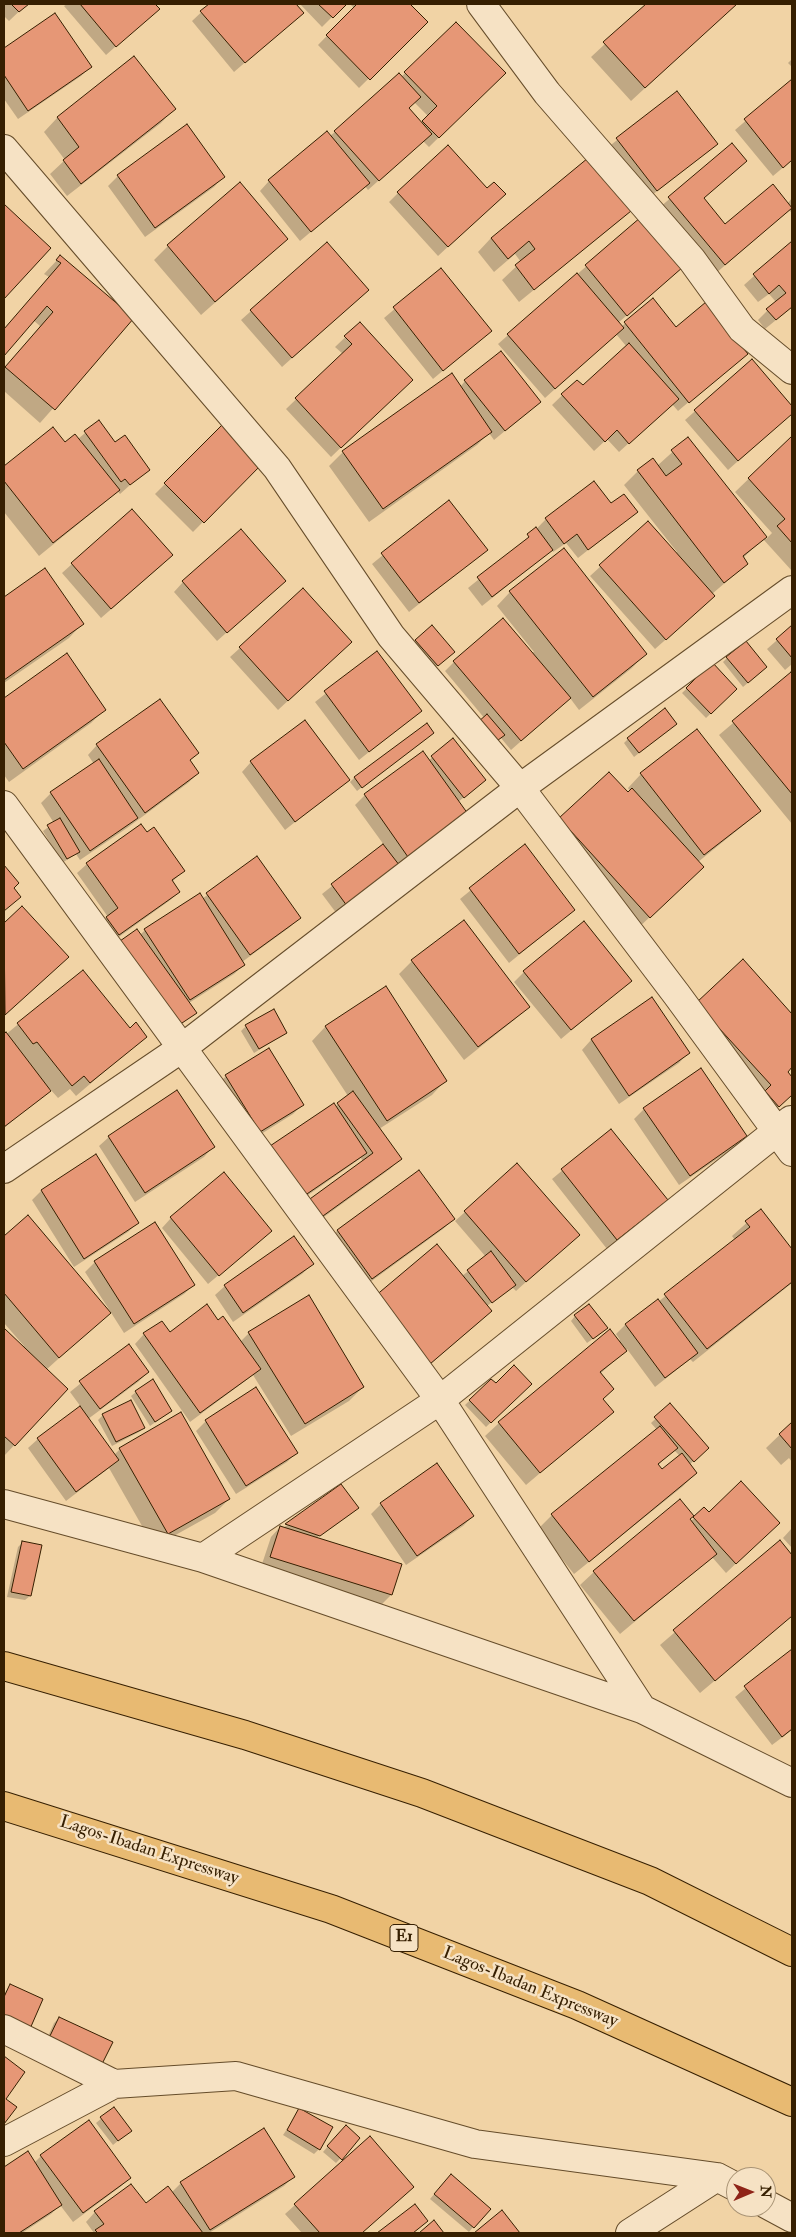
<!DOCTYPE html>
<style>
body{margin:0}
#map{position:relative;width:796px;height:2237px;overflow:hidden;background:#f1d3a5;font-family:"IM FELL Double Pica",serif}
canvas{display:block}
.frame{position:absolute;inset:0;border:5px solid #361f01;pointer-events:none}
.north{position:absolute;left:726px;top:2167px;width:50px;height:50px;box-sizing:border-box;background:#f6e2c4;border:1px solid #a99476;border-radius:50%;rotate:89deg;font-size:14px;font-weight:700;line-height:20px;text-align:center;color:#361f01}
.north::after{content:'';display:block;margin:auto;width:18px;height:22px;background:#8f2418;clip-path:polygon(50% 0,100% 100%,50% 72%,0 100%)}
</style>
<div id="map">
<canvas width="796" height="2237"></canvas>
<div class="frame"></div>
<div class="north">N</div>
</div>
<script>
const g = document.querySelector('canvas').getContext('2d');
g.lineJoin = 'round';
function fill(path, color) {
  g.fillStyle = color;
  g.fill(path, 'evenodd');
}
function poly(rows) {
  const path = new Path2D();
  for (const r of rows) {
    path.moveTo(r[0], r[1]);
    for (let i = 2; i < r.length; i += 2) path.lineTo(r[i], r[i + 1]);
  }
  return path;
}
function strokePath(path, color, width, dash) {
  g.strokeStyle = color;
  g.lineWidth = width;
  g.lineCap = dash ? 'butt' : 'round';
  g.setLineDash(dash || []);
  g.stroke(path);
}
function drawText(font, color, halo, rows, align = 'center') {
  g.font = font + ' "IM FELL Double Pica",serif';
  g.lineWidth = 5;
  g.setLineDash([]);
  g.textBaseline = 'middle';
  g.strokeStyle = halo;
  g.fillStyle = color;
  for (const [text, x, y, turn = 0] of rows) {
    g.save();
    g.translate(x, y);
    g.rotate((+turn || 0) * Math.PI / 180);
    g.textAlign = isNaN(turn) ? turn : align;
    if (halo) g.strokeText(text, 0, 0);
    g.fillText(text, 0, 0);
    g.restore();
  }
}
const shadow = poly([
 [4,4,27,4,9,21,4,16],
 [67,4,153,4,158,9,106,55,64,6],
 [210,4,294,4,302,13,234,72,192,21],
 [300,4,345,4,322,27],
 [350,4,408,4,426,22,359,88,318,45,354,8],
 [648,4,736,4,631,101,591,57],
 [55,15,90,67,81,76,18,119,4,99,4,50],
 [456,24,504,73,429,147,423,141,368,190,365,186,300,241,260,191,269,181,330,136,401,77],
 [414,102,428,116,421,123,408,108],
 [134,58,174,109,161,123,67,196,50,174,65,160,44,132,57,118],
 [792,59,792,67,788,63],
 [792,81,792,160,773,176,735,130],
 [677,93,716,144,646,200,607,148],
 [186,126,223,177,214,187,145,237,108,186,118,176],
 [732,145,746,161,703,199,725,225,788,203,792,198,792,213,789,210,715,274,659,208],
 [398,193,494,204,438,256,389,202],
 [4,206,49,248,4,297],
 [629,211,615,224,519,302,502,280,521,262,515,254,494,272,478,252,491,238],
 [640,219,672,276,618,323,621,327,653,300,676,328,746,354,678,411,672,404,619,452,607,439,594,451,552,405,577,381,582,387,627,347,616,334,545,398,498,344],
 [287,239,201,315,154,260,168,246],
 [792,242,792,307,765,329,758,320,776,302,769,294,758,302,744,285],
 [327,243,368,290,282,367,241,320],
 [60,257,132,319,40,423,4,391,4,369,40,326,33,320,4,354,4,329,49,277,44,274],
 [441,270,490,331,433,379,384,318],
 [359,324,402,389,331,457,286,409,343,354,335,347],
 [752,361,792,408,792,413,728,470,685,420],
 [465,381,540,402,494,440,489,433,477,445,369,522,329,466,343,452,460,387],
 [98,422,115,444,148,469,120,494,117,490,104,503,39,556,4,512,4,468,53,428,65,444,78,439],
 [223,426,260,464,193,532,155,494],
 [792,437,792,571,763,539,743,558,747,564,712,594,704,606,655,649,590,576,648,523,675,553,677,552,624,485,638,471,657,466,688,438,766,539,772,533,735,492],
 [594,483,611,505,636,512,578,558,566,543,553,552,552,550,482,606,468,588,520,546,546,519],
 [448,502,486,550,409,612,372,564],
 [72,564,162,565,101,618,62,573],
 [45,570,82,624,69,638,4,683,4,598],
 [183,582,275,590,217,641,174,592],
 [510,592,645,654,632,668,579,710,570,698,511,750,445,671,454,662,534,652,497,606],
 [792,627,792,664,785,670,767,649],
 [416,641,448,656,432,670,411,646],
 [240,648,341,652,278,710,230,657],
 [377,653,420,711,359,760,315,702],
 [66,655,105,709,91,723,9,782,4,775,4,700],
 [727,658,761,672,743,687,723,662],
 [712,664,736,689,706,718,682,693],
 [791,674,792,675,792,824,719,735],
 [671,728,634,757,624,743,628,739],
 [433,733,357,791,350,782,354,778],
 [453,740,479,785,458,802,401,870,340,918,322,894,384,845,355,805,365,795,423,753,428,761],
 [97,745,197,753,189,761,198,773,188,783,127,828,80,860,76,854,62,863,43,831,54,823,41,803,51,793,94,764,88,755],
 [251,762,348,780,285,830,242,772],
 [641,774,759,811,745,824,698,862,689,880,635,931,546,833,628,793,630,791,628,788],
 [525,846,574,910,509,963,460,899],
 [257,858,299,918,290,927,242,962,244,965,234,974,189,1003,195,1013,169,1034,140,935,145,930,202,899],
 [87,864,183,871,172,882,179,892,169,901,109,944,97,927,108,917,77,873],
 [22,907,57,967,4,1016,4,924],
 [412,961,528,1007,514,1020,464,1060,399,974],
 [743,961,792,1016,792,1066,786,1072,792,1079,792,1094,765,1119,683,1017],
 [82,971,129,1030,146,1036,76,1096,70,1089,58,1098,50,1089,4,1128,4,1036],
 [524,972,630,981,561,1039,514,982],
 [385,988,445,1081,432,1095,379,1129,400,1159,390,1169,306,1230,363,1162,361,1158,291,1207,335,1107,348,1096,312,1041,325,1027],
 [651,999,688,1053,679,1063,619,1104,582,1050,591,1040],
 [246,1026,286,1033,254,1053,241,1031],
 [700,1070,746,1136,736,1146,679,1185,634,1119,644,1109],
 [226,1076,303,1104,293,1114,250,1141,216,1086],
 [611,1130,666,1200,607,1249,552,1179],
 [109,1137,213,1147,204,1157,135,1202,99,1146],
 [95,1156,137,1223,128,1232,74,1267,32,1200,41,1191],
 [419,1172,453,1219,443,1229,362,1288,328,1240,337,1231],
 [761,1210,792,1251,792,1283,693,1362,690,1359,655,1387,627,1349,600,1374,602,1400,612,1412,526,1485,485,1436,499,1423,620,1340,616,1334,625,1325,658,1302,735,1240,732,1236],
 [465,1212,568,1244,516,1291,512,1287,487,1306,491,1311,477,1324,415,1377,462,1276,486,1257,455,1221],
 [28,1217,109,1313,46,1370,67,1389,4,1456,4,1329,23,1347,24,1346,4,1323,4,1237],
 [171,1218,271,1231,208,1284,162,1228],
 [95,1262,194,1285,184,1294,124,1333,85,1272],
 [312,1264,302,1274,233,1322,215,1295,225,1286],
 [575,1316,601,1333,587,1343,571,1321],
 [218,1322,240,1342,249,1333,363,1387,349,1401,291,1436,253,1375,190,1422,135,1344,144,1334,169,1333],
 [128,1345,148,1372,138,1382,88,1419,114,1455,120,1449,229,1499,215,1513,154,1547,109,1468,66,1501,28,1448,38,1439,81,1407,70,1392],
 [491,1380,496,1385,531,1384,486,1427,465,1405],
 [256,1389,296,1453,287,1462,236,1494,196,1431,206,1421],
 [136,1392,171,1411,150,1426,131,1396],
 [670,1405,703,1453,689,1465,696,1473,682,1487,574,1574,538,1529,552,1515,657,1430,651,1423],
 [674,1450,680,1456,662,1471,657,1466],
 [103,1415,144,1428,139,1432,112,1446,98,1420],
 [792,1423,792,1462,789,1458,781,1465,766,1448],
 [341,1486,352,1513,316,1538,391,1595,382,1604,261,1567,271,1537,280,1527,283,1528],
 [680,1501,690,1522,704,1508,708,1514,769,1532,726,1573,712,1557,620,1634,580,1585,594,1572],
 [381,1504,473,1516,463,1526,406,1565,371,1514],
 [792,1528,792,1548,783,1538],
 [23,1542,30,1596,25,1600,7,1597,18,1547],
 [780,1542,792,1557,792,1616,700,1693,660,1645],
 [792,1650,792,1730,772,1745,735,1697],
 [10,1985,4,2035,4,1994],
 [59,2018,111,2043,45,2043,54,2023],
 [4,2058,23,2072,4,2100,15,2107,4,2122],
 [113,2109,125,2135,113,2145,96,2123],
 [300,2110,319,2149,314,2154,283,2135],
 [264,2130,293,2177,284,2186,209,2233,94,2233,86,2222,95,2212,145,2205,172,2192,181,2183],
 [341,2131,359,2139,336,2163,323,2152],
 [27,2153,34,2163,41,2156,130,2178,120,2187,73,2222,60,2205,51,2214,22,2233,4,2233,4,2169],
 [446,2180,473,2227,469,2232,430,2199],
 [402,2197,361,2233,302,2233,285,2214,295,2205]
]);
const building = poly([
 [11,4,29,4,19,12,11,4],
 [80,4,155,4,160,9,116,47,80,4],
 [209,4,296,4,304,13,245,63,200,11,209,4],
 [318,4,347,4,333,18,318,4],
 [357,4,410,4,428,22,370,80,326,35,357,4],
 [646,4,737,4,645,88,603,42,646,4],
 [55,13,92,67,28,111,4,75,4,48,55,13],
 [456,22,506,73,439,138,422,121,437,106,404,72,456,22],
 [134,56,176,109,81,184,63,160,79,147,57,117,134,56],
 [399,73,421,97,409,108,432,134,379,181,334,131,399,73],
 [792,79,792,160,783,168,744,119,792,79],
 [677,91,718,144,657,191,616,138,677,91],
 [187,124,225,177,155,228,117,175,187,124],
 [327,131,370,183,311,232,268,180,327,131],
 [732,143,747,161,704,198,725,224,773,184,792,208,725,265,668,197,732,143],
 [448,145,487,188,494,182,506,194,448,247,397,192,448,145],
 [588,158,631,211,534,290,515,265,535,249,529,241,508,259,491,238,588,158],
 [240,182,288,239,215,302,167,245,240,182],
 [4,204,51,248,4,299,4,204],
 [641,217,683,267,627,316,585,265,641,217],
 [792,241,792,307,776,320,766,309,786,293,779,285,769,294,753,274,792,241],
 [327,242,369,290,292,358,250,310,327,242],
 [60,255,134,318,55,410,5,367,53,312,47,306,4,356,4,329,61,263,56,260,60,255],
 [441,268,492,331,443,371,393,307,441,268],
 [577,273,624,328,555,389,507,334,577,273],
 [653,298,676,327,706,302,748,354,689,403,624,322,653,298],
 [360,322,413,380,341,448,295,398,352,344,344,336,360,322],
 [629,343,679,399,629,444,617,430,605,442,561,394,577,380,583,385,629,343],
 [501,351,541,402,505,431,464,380,501,351],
 [752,359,792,406,792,414,738,461,694,410,752,359],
 [452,373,492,432,383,509,342,451,452,373],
 [99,420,115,442,125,435,150,470,130,485,125,479,121,482,84,431,99,420],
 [223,424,262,464,204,523,164,483,223,424],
 [53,427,65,442,75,434,120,490,53,543,4,481,4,466,53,427],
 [792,436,792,543,777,526,785,519,748,478,792,436],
 [688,437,767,537,743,556,748,564,724,583,637,470,653,458,666,476,682,464,671,450,688,437],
 [594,481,611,503,624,494,638,512,588,550,577,534,564,544,545,518,594,481],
 [449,500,488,550,419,603,381,553,449,500],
 [132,509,173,555,111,609,71,563,132,509],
 [648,521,715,596,666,640,599,565,648,521],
 [536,527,553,550,492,597,477,577,529,537,527,534,536,527],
 [241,529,286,581,227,633,182,581,241,529],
 [564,548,647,654,593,697,509,591,564,548],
 [45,568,84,624,4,680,4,597,45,568],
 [303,588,352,642,288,701,239,647,303,588],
 [503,618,571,698,521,741,453,661,503,618],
 [432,625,455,652,438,666,415,640,432,625],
 [792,625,792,658,776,639,792,625],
 [746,641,767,667,748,683,726,657,746,641],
 [377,651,422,711,369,752,324,691,377,651],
 [67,653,106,710,23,769,4,742,4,698,67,653],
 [712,662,737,689,711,714,686,688,712,662],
 [791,672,792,674,792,794,732,721,791,672],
 [160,699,199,753,190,760,199,773,145,813,96,744,160,699],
 [665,708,677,724,639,753,627,738,665,708],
 [487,714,505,735,494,743,477,723,487,714],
 [305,720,350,780,295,822,250,761,305,720],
 [427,723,434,733,362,788,354,777,427,723],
 [697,729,761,811,704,855,640,773,697,729],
 [453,738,486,780,464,798,431,756,453,738],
 [423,751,468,814,408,857,364,794,423,751],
 [99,759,138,818,90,851,50,792,99,759],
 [609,772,628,792,632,788,704,867,650,918,559,818,609,772],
 [60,818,80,852,67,859,47,825,60,818],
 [141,824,147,832,154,827,185,871,172,880,180,892,119,935,106,917,118,908,86,863,141,824],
 [383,844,403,870,350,910,331,884,383,844],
 [525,844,575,910,519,954,469,888,525,844],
 [257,856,301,918,250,955,206,893,257,856],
 [4,865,19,883,14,888,21,897,4,911,4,865],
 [200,893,245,965,190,1000,144,929,200,893],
 [22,906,69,957,5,1015,4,923,22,906],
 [464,920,530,1007,478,1047,411,960,464,920],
 [584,921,632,981,571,1030,523,971,584,921],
 [137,929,197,1013,179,1025,120,941,137,929],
 [743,959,792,1014,792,1067,788,1072,792,1077,792,1095,779,1107,765,1091,771,1085,696,1003,743,959],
 [83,970,130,1028,136,1022,147,1037,90,1083,84,1076,72,1086,37,1042,33,1044,17,1023,83,970],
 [386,986,447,1081,387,1121,325,1026,386,986],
 [652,997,690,1053,629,1096,591,1039,652,997],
 [274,1009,287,1033,259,1049,245,1025,274,1009],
 [6,1032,51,1091,4,1127,4,1034,6,1032],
 [269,1048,304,1105,260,1132,225,1075,269,1048],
 [701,1068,747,1136,690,1176,643,1108,701,1068],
 [177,1090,215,1147,145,1193,108,1136,177,1090],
 [353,1091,402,1159,316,1221,303,1204,373,1153,337,1103,353,1091],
 [334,1103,367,1153,301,1198,267,1148,334,1103],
 [611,1129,668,1200,617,1240,561,1169,611,1129],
 [96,1154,139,1223,84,1259,41,1190,96,1154],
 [517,1163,580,1235,526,1282,464,1211,517,1163],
 [419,1170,455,1219,372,1279,337,1230,419,1170],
 [224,1172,272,1231,219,1276,170,1217,224,1172],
 [761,1209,792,1249,792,1282,707,1349,664,1294,750,1227,745,1221,761,1209],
 [28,1215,111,1313,59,1358,4,1293,4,1236,28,1215],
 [155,1222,195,1285,134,1324,94,1261,155,1222],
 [294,1236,314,1264,243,1313,224,1285,294,1236],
 [437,1244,492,1311,430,1364,374,1297,437,1244],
 [491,1251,516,1285,492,1303,467,1270,491,1251],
 [309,1295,364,1387,305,1424,248,1332,309,1295],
 [658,1299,698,1353,665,1378,625,1324,658,1299],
 [207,1304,218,1320,223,1316,261,1369,200,1413,143,1333,162,1321,170,1332,207,1304],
 [589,1304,608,1328,593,1339,574,1315,589,1304],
 [4,1328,68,1389,15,1446,4,1436,4,1328],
 [610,1329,627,1351,600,1372,614,1389,603,1399,614,1412,540,1473,498,1422,610,1329],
 [129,1344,149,1372,100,1409,79,1381,129,1344],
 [514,1365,532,1384,491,1423,469,1400,491,1379,496,1383,514,1365],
 [153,1379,172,1411,155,1422,135,1391,153,1379],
 [256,1387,298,1453,246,1486,205,1420,256,1387],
 [131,1400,145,1428,116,1442,102,1414,131,1400],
 [670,1403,709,1448,694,1462,654,1417,670,1403],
 [80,1406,119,1460,76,1492,37,1438,80,1406],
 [181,1412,230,1499,168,1534,119,1448,181,1412],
 [792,1422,792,1449,779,1434,792,1422],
 [660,1426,678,1448,658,1464,662,1469,682,1453,697,1473,589,1562,551,1514,660,1426],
 [437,1463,474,1516,417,1556,380,1503,437,1463],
 [741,1481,780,1523,736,1564,693,1517,704,1507,709,1512,741,1481],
 [341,1484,359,1508,320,1536,285,1524,341,1484],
 [680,1499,694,1516,690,1519,717,1554,634,1621,593,1571,680,1499],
 [280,1526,402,1564,392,1595,270,1557,280,1526],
 [780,1540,792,1555,792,1616,715,1681,673,1630,780,1540],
 [22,1541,42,1545,31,1596,11,1592,22,1541],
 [792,1649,792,1729,782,1737,744,1686,792,1649],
 [10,1984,43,1999,26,2038,4,2028,4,1997,10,1984],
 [59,2017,113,2042,102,2064,49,2038,59,2017],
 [4,2056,25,2072,6,2099,17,2107,4,2124,4,2056],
 [114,2107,132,2131,118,2141,100,2117,114,2107],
 [299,2108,333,2127,320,2150,287,2130,299,2108],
 [89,2120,131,2178,83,2213,40,2155,89,2120],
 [346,2125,360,2138,342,2160,327,2146,346,2125],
 [264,2128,295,2177,210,2230,180,2182,264,2128],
 [370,2136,414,2187,362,2233,320,2233,294,2204,370,2136],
 [28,2151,62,2205,19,2233,4,2233,4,2167,28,2151],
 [451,2174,491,2209,474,2228,434,2194,451,2174],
 [131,2184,146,2203,168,2186,203,2233,98,2233,95,2230,104,2224,94,2211,131,2184],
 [415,2204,428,2221,413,2233,377,2233,415,2204],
 [502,2210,520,2233,474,2233,502,2210],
 [434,2220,444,2233,419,2233,434,2220]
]);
const street = poly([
 [481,4,547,93,692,260,742,329,792,370],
 [4,149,277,468,391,636,520,788,677,995,792,1152],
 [4,805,440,1400,642,1709],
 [4,1169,182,1048,520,788,792,590],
 [4,1504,203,1558,642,1709,792,1783],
 [203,1558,440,1400,791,1120],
 [4,2029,114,2084,236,2076,475,2144,717,2177,736,2187],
 [4,2142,114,2084],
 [766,2204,792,2218],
 [630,2233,717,2177]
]);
const highway = poly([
 [4,1666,245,1735,422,1793,650,1881,792,1952],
 [4,1806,331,1909,577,2005,792,2102]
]);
const shields = [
 [404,1938,28]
];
const shieldNames = [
 ["E1",404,1938]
];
const streetNames = [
 ["Lagos-Ibadan Expressway",149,1851,18],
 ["Lagos-Ibadan Expressway",530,1988,22]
];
fill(shadow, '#0003');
fill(building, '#e69776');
strokePath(building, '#361f01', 1);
strokePath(street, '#654c2a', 30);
strokePath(highway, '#361f01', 30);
strokePath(street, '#f6e2c4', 28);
strokePath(highway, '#e8ba72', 28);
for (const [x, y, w] of shields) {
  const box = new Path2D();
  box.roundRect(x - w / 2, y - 13.5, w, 27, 4);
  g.fillStyle = '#f6e2c4';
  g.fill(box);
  strokePath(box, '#361f01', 1);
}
drawText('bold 16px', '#361f01', null, shieldNames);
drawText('18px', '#361f01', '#f6e2c4', streetNames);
</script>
